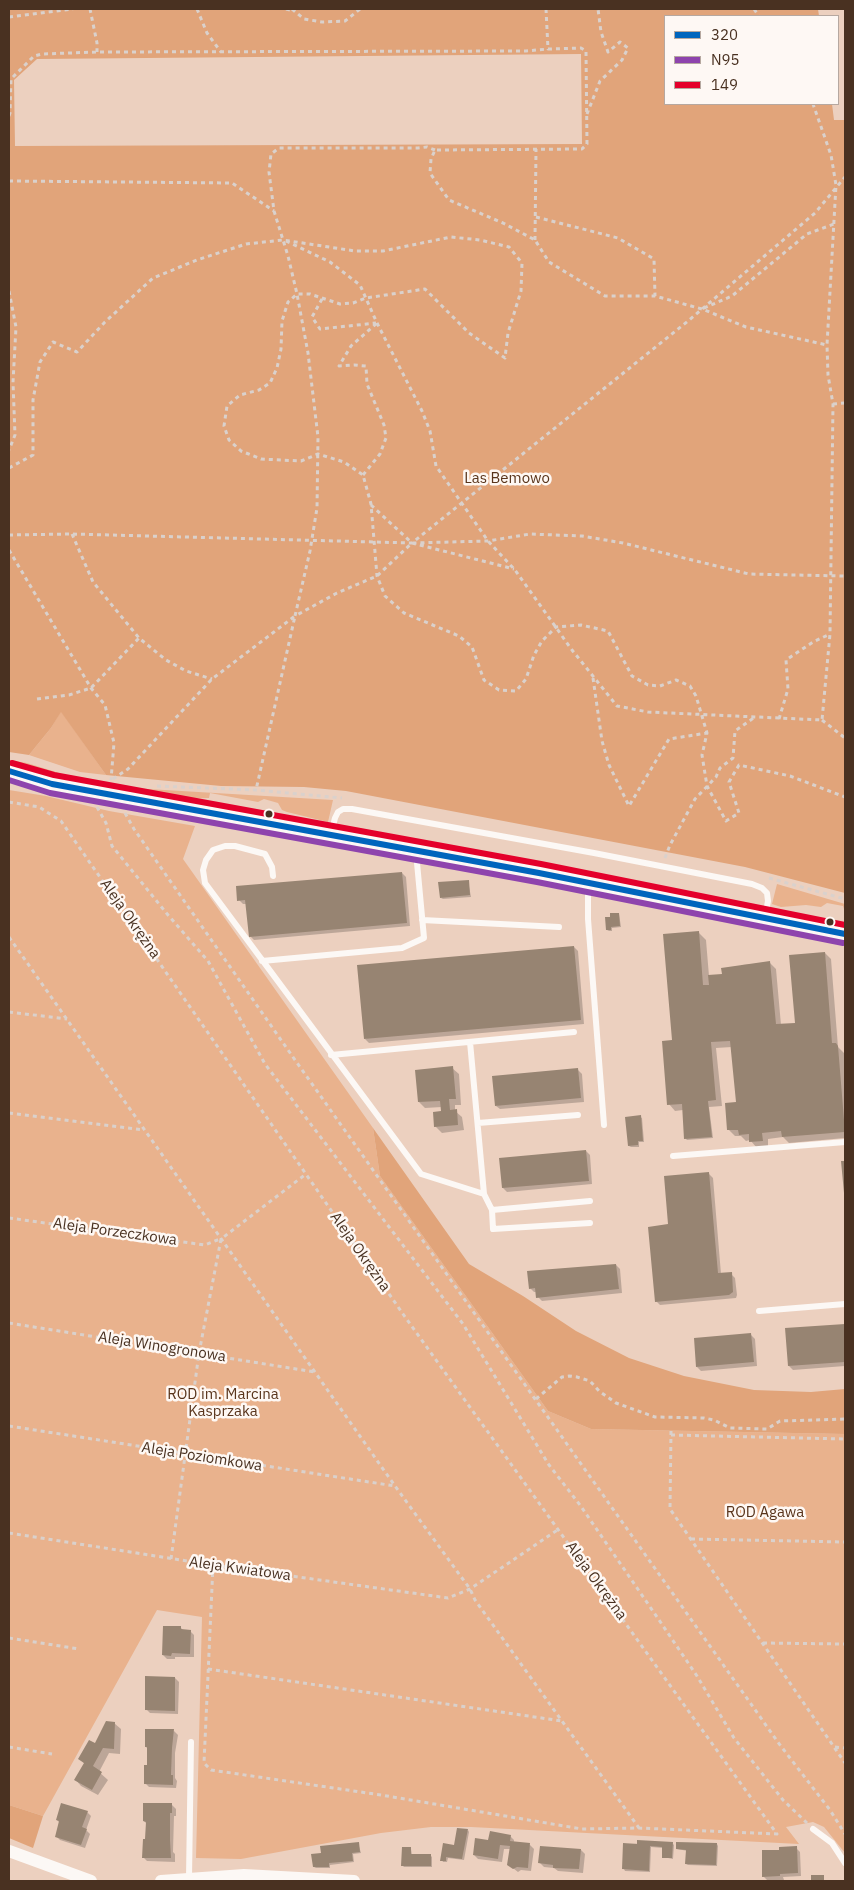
<!DOCTYPE html>
<meta charset="utf-8">
<style>
body{margin:0}
#map{position:relative;width:854px;height:1890px;overflow:hidden;background:#ecd0bf;font-family:"IBM Plex Sans",sans-serif}
canvas{display:block}
.frame{position:absolute;inset:0;border:10px solid #493121;pointer-events:none}
.legend{position:absolute;left:664px;top:15px;width:175px;height:90px;box-sizing:border-box;background:#fef8f4;border:1px solid #b6a8a0;margin:0;padding:6px 9px;list-style:none;font-size:15px;color:#493121}
.legend li{display:flex;align-items:center;gap:10px;height:25px}
.legend b{width:25px;border:1px solid #b6a8a0}
</style>
<div id="map">
<canvas width="854" height="1890"></canvas>
<div class="frame"></div>
<ul class="legend">
<li><b style="height:6px;background:#0065bd"></b>320</li>
<li><b style="height:6px;background:#8e44ad"></b>N95</li>
<li><b style="height:6px;background:#e4002b"></b>149</li>
</ul>
</div>
<script>
const g = document.querySelector('canvas').getContext('2d');
g.lineJoin = 'round';
function fill(path, color) {
  g.fillStyle = color;
  g.fill(path, 'evenodd');
}
function poly(rows) {
  const path = new Path2D();
  for (const r of rows) {
    path.moveTo(r[0], r[1]);
    for (let i = 2; i < r.length; i += 2) path.lineTo(r[i], r[i + 1]);
  }
  return path;
}
function strokePath(path, color, width, dash) {
  g.strokeStyle = color;
  g.lineWidth = width;
  g.lineCap = dash ? 'butt' : 'round';
  g.setLineDash(dash || []);
  g.stroke(path);
}
function drawText(font, color, halo, rows, align = 'center') {
  g.font = font + ' "IBM Plex Sans",sans-serif';
  g.lineWidth = 5;
  g.setLineDash([]);
  g.textBaseline = 'middle';
  g.strokeStyle = halo;
  g.fillStyle = color;
  for (const [text, x, y, turn = 0] of rows) {
    g.save();
    g.translate(x, y);
    g.rotate((+turn || 0) * Math.PI / 180);
    g.textAlign = isNaN(turn) ? turn : align;
    if (halo) g.strokeText(text, 0, 0);
    g.fillText(text, 0, 0);
    g.restore();
  }
}
const green = poly([
 [61,711,106,775,80,772,29,755,51,728],
 [9,760,27,763,88,782,53,776,9,762],
 [103,785,131,788,333,800,328,822,287,812,282,810,278,803,264,799,258,802,210,793,209,798,174,799],
 [9,790,46,796,109,811,195,826,183,859,373,1128,380,1176,548,1411,591,1429,845,1434,845,1853,824,1827,813,1822,786,1827,799,1844,471,1827,431,1827,381,1833,241,1859,196,1858,202,1617,157,1610,43,1816,9,1805],
 [777,884,845,904,845,912,843,906,827,903,821,907,806,905,781,907,772,904]
]);
const forest = poly([
 [9,9,818,9,819,16,665,16,665,104,832,104,834,120,845,120,845,893,745,867,346,791,304,787,221,786,106,775,61,712,51,728,29,755,9,752],
 [581,54,582,144,15,146,14,80,37,59],
 [373,1128,469,1264,523,1296,576,1331,629,1358,684,1376,754,1390,811,1392,845,1389,845,1434,591,1429,548,1411,380,1176],
 [9,1805,43,1816,33,1848,9,1838]
]);
const shadow = poly([
 [402,873,406,877,410,926,254,940,250,936,247,904,243,904,239,900],
 [468,881,471,897,443,899,441,898],
 [619,914,621,927,612,928,612,931,609,931,607,930],
 [698,932,706,940,709,976,723,975,741,967,741,965,770,963,776,969,781,1025,797,1024,825,953,831,959,838,1047,844,1053,845,1070,845,1138,789,1143,783,1137,768,1139,768,1147,757,1148,750,1140,746,1141,741,1136,735,1136,729,1130,737,1103,732,1047,716,1048,722,1106,709,1107,713,1138,687,1140,686,1139,683,1110,675,1111,669,1104,673,1041],
 [574,947,578,951,584,1024,369,1043,365,1039],
 [452,1068,459,1074,461,1105,455,1105,455,1111,462,1117,464,1130,442,1133,435,1126,442,1112,442,1107,425,1108,419,1102],
 [578,1070,582,1074,584,1102,500,1109,496,1106],
 [640,1117,642,1118,644,1142,639,1142,639,1147,631,1147,629,1146],
 [586,1151,590,1155,592,1184,507,1192,503,1188,501,1159],
 [709,1174,713,1178,721,1274,731,1274,735,1278,737,1295,736,1298,660,1305,656,1301,670,1225],
 [616,1265,620,1269,622,1293,542,1301,538,1297,537,1292,534,1292,530,1288],
 [845,1325,845,1366,793,1370,789,1366,786,1330],
 [751,1335,755,1339,757,1366,701,1371,697,1367],
 [181,1628,184,1631,190,1631,194,1635,194,1657,175,1657,175,1659,167,1659,163,1655],
 [175,1678,179,1682,178,1714,150,1713,146,1709],
 [114,1723,121,1729,120,1754,109,1753,99,1772,108,1780,98,1795,81,1786,75,1779,85,1764,80,1759,95,1745],
 [174,1731,178,1735,175,1753,175,1778,177,1781,176,1788,149,1787,145,1783,148,1767,149,1750,146,1747],
 [172,1805,176,1809,176,1816,174,1816,173,1852,175,1854,175,1862,147,1861,143,1857,147,1841,147,1824,144,1821],
 [87,1812,91,1816,86,1830,90,1834,85,1848,60,1840,56,1836,60,1823,57,1820],
 [468,1830,469,1832,464,1860,448,1858,447,1862,443,1862,442,1860,455,1846],
 [510,1836,514,1840,514,1843,530,1845,534,1849,531,1871,521,1870,518,1872,509,1865,511,1849,504,1849,502,1862,478,1859,474,1855,489,1841],
 [358,1843,361,1853,353,1854,354,1862,330,1865,330,1868,316,1868,314,1867],
 [672,1843,674,1845,673,1859,663,1857,663,1848,651,1847,650,1872,625,1871,624,1869,625,1844],
 [717,1844,718,1846,717,1866,688,1865,686,1864,688,1851,677,1849],
 [796,1848,800,1852,801,1876,783,1877,784,1880,767,1880,763,1876,780,1851],
 [411,1849,412,1855,430,1855,432,1857,432,1867,404,1867,402,1865],
 [581,1850,585,1854,583,1873,558,1871,554,1868,544,1867,540,1863]
]);
const building = poly([
 [402,872,407,923,249,937,245,900,237,901,236,886],
 [469,880,470,895,440,898,438,882],
 [610,913,619,913,620,926,611,927,611,930,606,930,605,917,610,917],
 [699,931,703,985,709,985,708,975,722,974,721,968,770,961,776,1024,795,1023,789,955,825,952,832,1043,836,1043,838,1046,845,1132,782,1137,781,1131,762,1133,763,1141,749,1142,749,1134,739,1135,738,1130,727,1130,725,1103,736,1102,730,1041,711,1042,716,1100,708,1101,712,1137,684,1139,682,1104,667,1105,662,1041,672,1040,663,934],
 [574,946,581,1020,364,1039,357,965],
 [453,1066,456,1099,449,1099,450,1110,457,1109,458,1125,434,1127,433,1112,441,1111,440,1101,418,1102,415,1070],
 [578,1068,581,1098,495,1106,492,1076],
 [641,1115,643,1141,638,1141,638,1145,628,1146,625,1117],
 [586,1150,589,1181,502,1188,499,1158],
 [841,1161,845,1161,845,1193,844,1193],
 [709,1172,718,1273,732,1272,733,1292,729,1295,655,1302,648,1227,668,1224,664,1176],
 [616,1264,619,1289,536,1298,535,1288,529,1289,527,1271],
 [845,1324,845,1362,788,1366,785,1328],
 [751,1333,754,1362,696,1367,694,1338],
 [163,1626,181,1626,181,1629,191,1630,190,1654,172,1653,171,1656,162,1655],
 [145,1676,175,1677,175,1711,145,1710],
 [106,1721,115,1722,114,1749,103,1748,93,1766,102,1772,92,1790,74,1780,84,1763,78,1759,89,1740,95,1743],
 [145,1729,174,1729,172,1748,171,1775,173,1775,173,1785,144,1784,144,1765,147,1765,147,1747,145,1747],
 [61,1803,88,1811,82,1827,87,1829,81,1845,55,1837,59,1821,56,1820],
 [143,1803,172,1803,172,1813,170,1813,170,1840,171,1858,142,1858,143,1839,145,1839,146,1822,143,1821],
 [457,1828,468,1829,462,1859,446,1857,446,1861,440,1861,443,1843,454,1845],
 [490,1831,511,1835,510,1841,530,1843,528,1868,517,1867,513,1869,507,1865,510,1846,500,1845,498,1859,473,1855,475,1838,488,1840],
 [637,1840,673,1842,672,1858,662,1858,662,1847,650,1846,649,1871,622,1869,623,1843,637,1844],
 [359,1842,360,1852,352,1853,353,1861,329,1863,329,1867,313,1867,311,1854,321,1853,320,1846],
 [676,1842,717,1843,716,1865,685,1864,686,1850,676,1849],
 [540,1846,581,1849,579,1869,553,1868,553,1865,538,1863],
 [797,1846,798,1873,780,1874,780,1876,762,1877,762,1850,779,1850,779,1847],
 [402,1847,411,1847,411,1854,431,1854,431,1866,401,1866],
 [811,1875,824,1875,824,1881,811,1881]
]);
const path = poly([
 [90,9,97,43,97,52],
 [197,9,207,33,221,52],
 [286,9,294,11],
 [292,9,304,19,322,22,345,21,360,9],
 [546,9,548,49,581,48,586,51,587,144,582,149,435,150,431,159,430,173,449,200,503,223,535,240,549,262,605,296,655,296,702,309,746,327,827,345],
 [754,9,759,16],
 [9,17,73,9],
 [587,114,600,81,622,60,628,48,620,42,608,52,601,32,598,9],
 [9,116,10,113,11,79,34,56,42,54,97,52,526,51,548,49],
 [435,150,427,147,418,148,279,148,271,154,269,172,274,211,288,256,297,294,308,353,318,437,317,508,310,551,295,616,337,593,377,576,412,543,488,541,530,534,582,536,623,543,749,574,845,576],
 [9,181,232,183,274,211],
 [536,217,618,238,654,259,655,296],
 [535,240,536,149],
 [286,241,330,262,360,285,377,323,422,411,430,431,436,466,488,541,515,570,572,650,617,706,648,712,822,720,830,634,833,404,828,375,827,345,836,185,831,155,813,104],
 [9,291,16,327,13,382,15,435,9,450],
 [322,299,312,317,320,329,376,323],
 [704,308,732,296,807,234,834,224],
 [833,404,845,403],
 [9,468,33,455,33,400,40,362,53,342,77,352,105,322,153,278,197,260,246,244,283,240,355,251,383,251,451,237,480,240,509,247,522,263,521,291,508,333,505,358,469,333,425,289,366,298,353,303,340,304,310,294,297,294,288,302,282,321,281,349,277,368,270,383,259,390,240,395,227,406,224,426,229,440,241,451,261,459,301,461,318,454,344,462,363,475,371,504,377,576,385,596,404,613,459,636,472,647,484,680,499,690,516,691,526,679,534,655,542,641,556,627,581,625,608,631,632,676,648,685,660,686,676,680,690,686,696,696,707,733,702,755,707,786,726,821,739,813,729,782,739,765,790,776,845,797],
 [363,475,380,454,386,438,384,425,367,384,366,366,354,365,339,366,351,346,377,323],
 [371,505,412,543,514,569],
 [72,534,93,582,139,638,166,660,186,671,212,679],
 [9,535,72,534,412,543,688,321,815,213,845,177],
 [9,550,91,688,105,705,114,743,111,780],
 [593,678,602,741,609,765,629,806,669,739,707,733],
 [37,699,69,695,91,688,139,638],
 [779,719,788,689,786,660,813,642,830,634],
 [822,720,845,738],
 [113,779,128,769,212,679,295,616,256,790],
 [157,786,256,790,342,798],
 [9,802,39,807,61,821,403,1314,777,1834,639,1828,582,1829,381,1795,211,1770,204,1763,213,1565],
 [97,807,106,823,112,846,168,915,208,961,265,1064,463,1324,549,1465,580,1505,657,1617,697,1676,734,1738,783,1800,807,1823],
 [125,813,134,829,288,1050,780,1745,830,1810,845,1834],
 [665,858,670,845,695,799,716,777,720,768,733,758,735,731,755,717],
 [769,878,845,899],
 [9,937,395,1486,470,1589,475,1600,639,1828],
 [9,1012,67,1019],
 [9,1113,144,1130],
 [9,1218,205,1245,220,1239],
 [9,1323,315,1372],
 [536,1399,562,1377,569,1376,577,1377,590,1381,599,1391,616,1403,655,1417,704,1418,714,1420,730,1428,767,1429,780,1421,845,1419],
 [9,1426,395,1486],
 [671,1431,670,1509,845,1763],
 [671,1435,845,1439],
 [9,1533,213,1565,448,1598,470,1589,559,1529],
 [691,1539,845,1542],
 [171,1559,199,1353,221,1239,306,1174],
 [9,1638,79,1649],
 [763,1643,845,1644],
 [208,1669,562,1721],
 [9,1747,52,1754],
 [835,1747,845,1748]
]);
const service = poly([
 [331,834,335,818,338,812,343,809,352,809,594,853,752,884,762,888,767,893,768,901,765,917],
 [273,876,272,867,265,854,235,846,225,846,213,850,206,860,203,870,205,883,421,1174,484,1194],
 [590,884,588,894,588,919,604,1125],
 [422,920,559,927],
 [262,961,402,948,424,938,416,852],
 [470,1042,484,1194,492,1210,590,1201],
 [331,1055,574,1032],
 [478,1123,578,1115],
 [673,1156,845,1142],
 [492,1210,493,1229,590,1223],
 [759,1311,845,1304],
 [813,1829,832,1843,845,1863],
 [189,1878,191,1742]
]);
const minor = poly([
 [9,1851,91,1881],
 [161,1881,244,1875,354,1881]
]);
const tertiary = poly([
 [9,771,52,784,539,873,845,934]
]);
const bus1 = poly([
 [9,771,52,784,539,873,845,934]
]);
const bus2 = poly([
 [9,780,50,793,537,882,843,943]
]);
const bus3 = poly([
 [12,763,54,775,541,864,845,925]
]);
const markers = [
 [269,814,4.5,"#493121"],
 [830,922,4.5,"#493121"]
];
const parkNames = [
 ["Las Bemowo",507,479],
 ["ROD im. Marcina",223,1395],
 ["Kasprzaka",223,1412],
 ["ROD Agawa",765,1513]
];
const streetNames = [
 ["Aleja Okrężna",130,919,55],
 ["Aleja Porzeczkowa",115,1232,8],
 ["Aleja Okrężna",360,1252,55],
 ["Aleja Winogronowa",162,1347,9],
 ["Aleja Poziomkowa",202,1457,9],
 ["Aleja Kwiatowa",240,1569,8],
 ["Aleja Okrężna",596,1581,54]
];
fill(green, '#e9b28d');
fill(forest, '#e1a47a');
fill(shadow, '#0003');
fill(building, '#978472');
strokePath(path, '#dad1cc', 3, [4, 4]);
strokePath(service, '#fcf8f5', 6);
strokePath(minor, '#fcf8f5', 12);
strokePath(tertiary, '#fcf8f5', 16);
strokePath(bus1, '#0065bd', 6);
strokePath(bus2, '#8e44ad', 6);
strokePath(bus3, '#e4002b', 6);
for (const [x, y, r, color] of markers) {
  const dot = new Path2D();
  dot.arc(x, y, r, 0, 2 * Math.PI);
  g.fillStyle = color;
  g.fill(dot);
  strokePath(dot, '#fef8f4', 2);
}
drawText('15px', '#59341b', '#fef8f4', parkNames);
drawText('15px', '#493121', '#fef8f4', streetNames);
</script>
